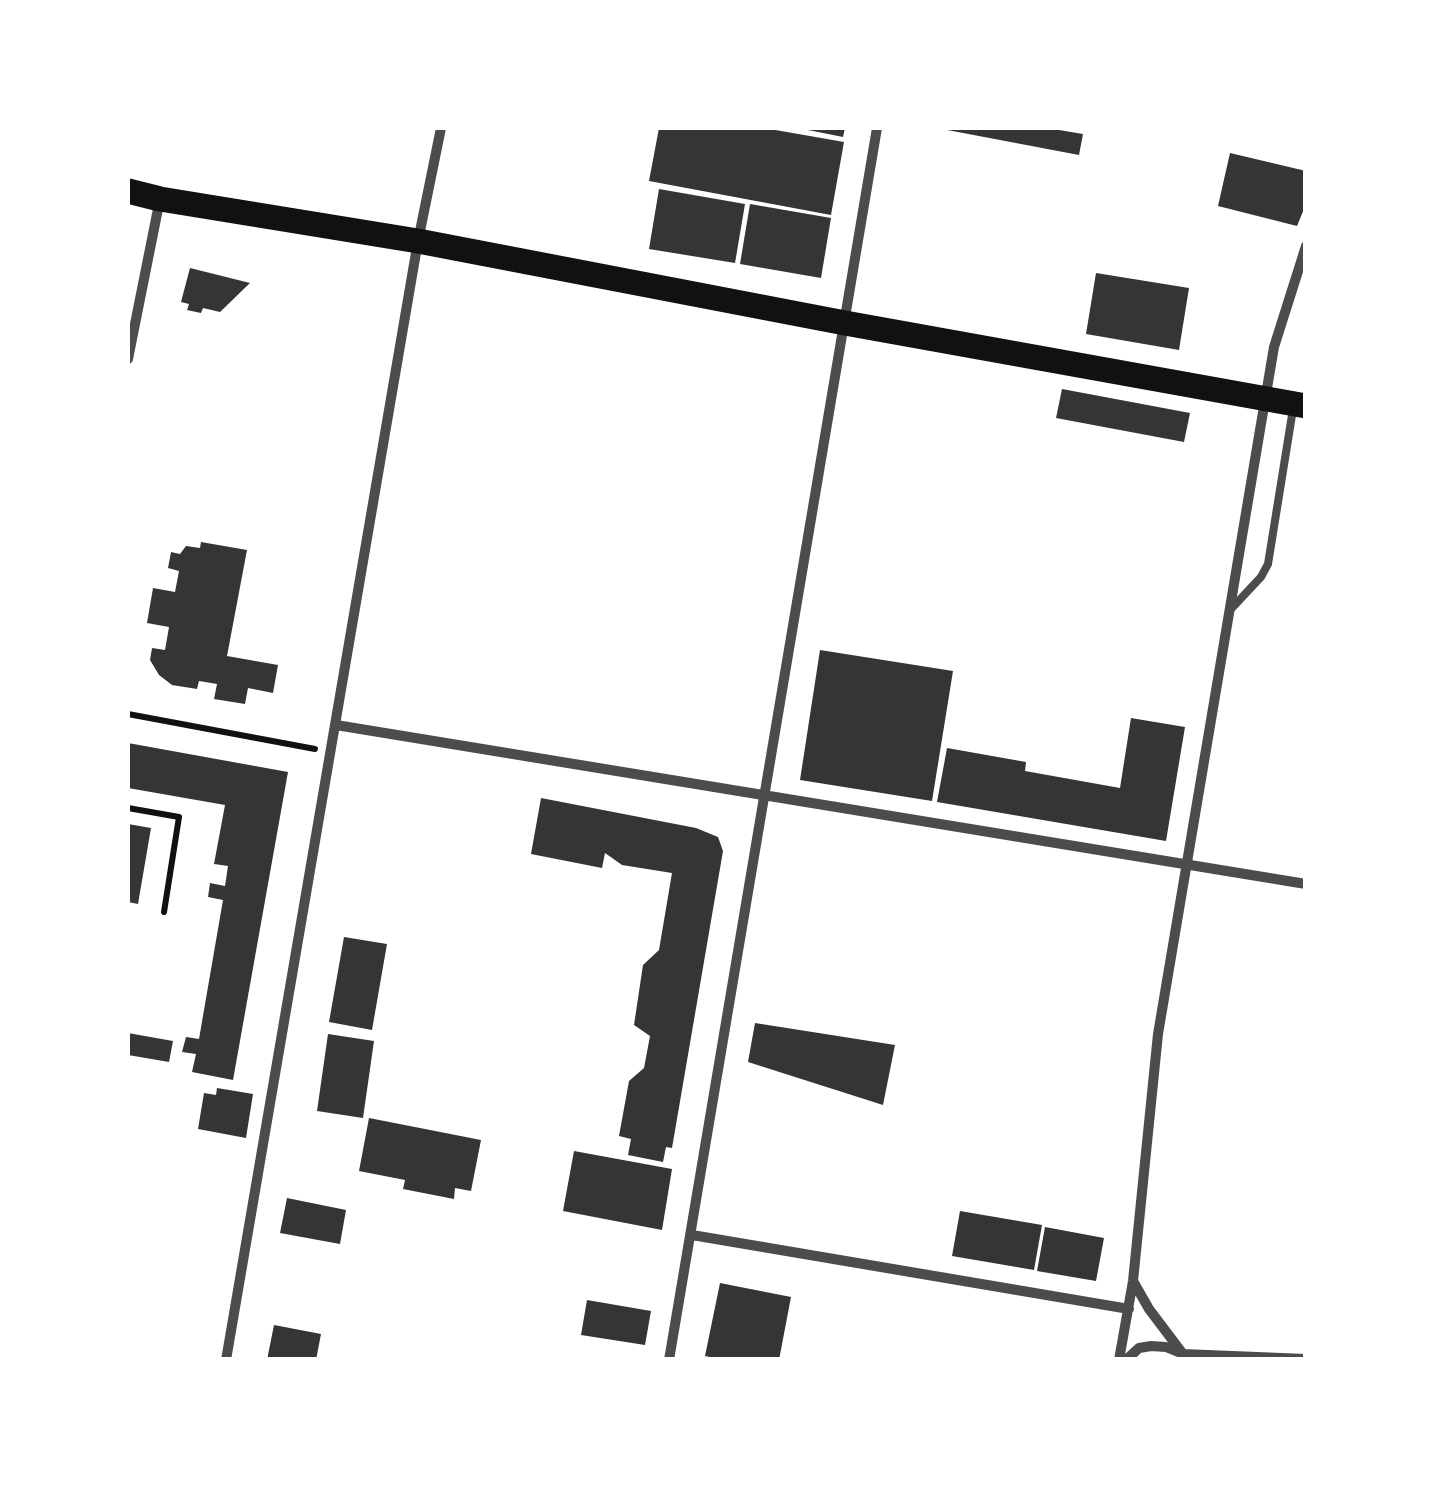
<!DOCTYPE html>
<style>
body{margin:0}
#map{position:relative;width:1433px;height:1487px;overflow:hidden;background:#fff;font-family:Raleway,sans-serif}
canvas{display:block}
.frame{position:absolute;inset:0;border:130px solid #fff;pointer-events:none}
</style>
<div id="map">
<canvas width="1433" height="1487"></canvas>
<div class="frame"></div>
</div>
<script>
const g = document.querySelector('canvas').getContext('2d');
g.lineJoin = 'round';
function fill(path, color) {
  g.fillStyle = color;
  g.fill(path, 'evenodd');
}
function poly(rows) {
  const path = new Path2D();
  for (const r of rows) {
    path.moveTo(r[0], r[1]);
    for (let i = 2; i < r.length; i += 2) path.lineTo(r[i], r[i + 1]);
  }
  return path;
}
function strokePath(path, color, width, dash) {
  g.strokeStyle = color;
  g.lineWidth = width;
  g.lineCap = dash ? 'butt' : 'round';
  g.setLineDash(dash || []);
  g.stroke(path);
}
const building = poly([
 [659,128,764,128,844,142,831,215,649,181],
 [804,128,845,128,843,137,803,129],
 [942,128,1047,128,1083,134,1079,155,942,129],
 [1230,153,1306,171,1306,204,1297,226,1218,206],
 [659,189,745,204,735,263,649,249],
 [750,204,831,218,821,278,740,264],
 [190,268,250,283,220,312,203,308,201,313,187,310,189,304,181,302],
 [1096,273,1189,288,1179,350,1086,334],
 [1062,389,1190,413,1184,442,1056,418],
 [201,542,247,550,227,656,278,665,273,693,248,688,245,704,214,699,217,684,199,681,197,689,172,685,159,675,150,660,152,648,165,650,169,627,147,623,153,588,175,592,179,571,168,568,171,552,180,554,186,546,200,548],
 [820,650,953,671,932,801,800,780],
 [1131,718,1185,727,1166,841,937,802,947,748,1026,762,1025,771,1120,788],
 [128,743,288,772,233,1080,192,1072,196,1054,182,1052,186,1037,199,1039,223,900,208,897,210,883,225,886,228,866,214,864,225,805,128,788],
 [541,798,696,828,718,837,723,851,672,1148,666,1147,663,1162,628,1155,631,1139,619,1136,629,1081,644,1068,650,1036,634,1025,643,965,659,950,672,873,622,865,605,853,602,868,531,854],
 [128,824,151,828,138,904,128,902],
 [344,937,387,944,372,1030,329,1022],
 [755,1023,895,1045,883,1105,748,1062],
 [128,1033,173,1041,169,1062,128,1055],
 [328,1034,374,1041,363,1118,317,1111],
 [217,1088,253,1094,246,1138,198,1129,204,1093,216,1095],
 [369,1118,481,1140,471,1191,455,1188,454,1199,403,1189,405,1180,359,1171],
 [574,1151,672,1169,662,1230,563,1211],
 [287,1198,346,1210,340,1244,280,1233],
 [960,1211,1042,1225,1034,1270,952,1256],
 [1045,1227,1104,1238,1096,1281,1037,1271],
 [720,1283,791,1297,779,1360,723,1360,705,1356],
 [587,1300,651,1311,645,1345,581,1335],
 [274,1325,321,1334,316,1360,267,1360]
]);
const path = poly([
 [128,714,315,749],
 [128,808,179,817,164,912]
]);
const service = poly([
 [1231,609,1261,577,1268,564,1293,409]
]);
const minor = poly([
 [128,359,160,199],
 [336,725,1306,884],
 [692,1235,1129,1309],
 [1133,1281,1149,1309,1183,1354],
 [226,1360,418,241,441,128],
 [669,1360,877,128],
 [1119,1360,1133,1281,1158,1034,1274,347,1306,246],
 [1126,1360,1139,1348,1151,1346,1166,1347,1183,1354,1306,1359]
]);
const primary = poly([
 [128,191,160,199,418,241,845,323,1306,406]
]);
fill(building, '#353535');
strokePath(path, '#111', 6);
strokePath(service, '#4c4c4c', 8);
strokePath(minor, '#4c4c4c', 10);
strokePath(primary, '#111', 25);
</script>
